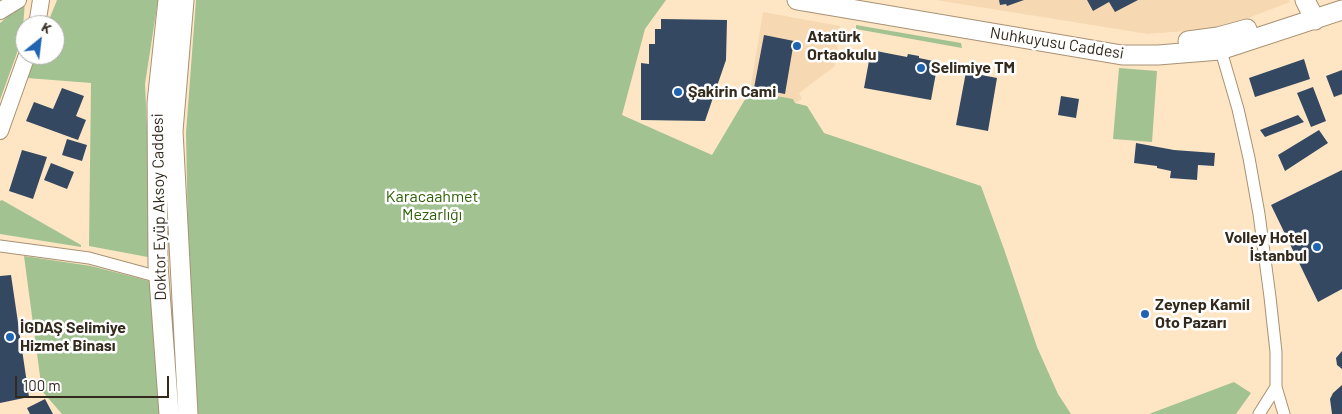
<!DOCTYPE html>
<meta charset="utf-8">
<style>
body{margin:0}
#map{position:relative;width:1342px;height:414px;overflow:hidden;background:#fee6c5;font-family:Barlow,sans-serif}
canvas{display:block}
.north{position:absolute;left:15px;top:15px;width:50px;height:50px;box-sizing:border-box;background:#fff;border:1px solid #adaaa5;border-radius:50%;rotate:29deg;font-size:14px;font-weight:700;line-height:20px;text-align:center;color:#332a1d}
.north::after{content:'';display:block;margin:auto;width:18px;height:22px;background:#1f63b3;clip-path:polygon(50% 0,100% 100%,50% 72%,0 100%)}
.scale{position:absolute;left:15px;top:376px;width:154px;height:22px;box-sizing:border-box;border:2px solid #332a1d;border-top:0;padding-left:6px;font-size:15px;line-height:18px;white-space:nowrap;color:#332a1d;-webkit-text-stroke:4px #fff;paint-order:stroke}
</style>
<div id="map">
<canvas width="1342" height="414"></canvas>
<div class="north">K</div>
<div class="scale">100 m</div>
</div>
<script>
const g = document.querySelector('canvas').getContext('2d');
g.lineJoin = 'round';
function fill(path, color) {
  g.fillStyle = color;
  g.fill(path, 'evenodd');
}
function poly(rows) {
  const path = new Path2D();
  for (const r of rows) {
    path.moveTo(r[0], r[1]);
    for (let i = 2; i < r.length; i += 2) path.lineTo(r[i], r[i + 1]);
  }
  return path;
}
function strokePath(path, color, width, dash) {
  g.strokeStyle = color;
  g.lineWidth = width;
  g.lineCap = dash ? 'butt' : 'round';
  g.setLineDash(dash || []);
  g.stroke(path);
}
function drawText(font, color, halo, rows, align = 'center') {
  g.font = font + ' Barlow,sans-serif';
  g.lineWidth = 5;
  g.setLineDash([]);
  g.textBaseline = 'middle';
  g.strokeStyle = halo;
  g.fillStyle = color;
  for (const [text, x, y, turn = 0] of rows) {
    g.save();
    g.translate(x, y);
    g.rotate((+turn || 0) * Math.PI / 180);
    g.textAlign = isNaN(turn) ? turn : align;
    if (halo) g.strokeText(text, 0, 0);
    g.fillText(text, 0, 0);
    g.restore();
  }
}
const built = poly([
 [936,0,1289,0,1290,2,1222,28,1148,34],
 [763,12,840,26,835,66,799,93,802,99,795,103,793,99,750,91]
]);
const green = poly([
 [57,0,158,0,145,84,153,258,89,246,91,83,27,78,35,55,55,55,55,25,47,25],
 [196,0,666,0,645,29,622,115,712,155,750,91,793,99,795,103,807,106,824,133,981,186,1004,249,1037,347,1058,394,1071,414,198,414,189,284,186,133],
 [25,2,22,39,0,100,0,23],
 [856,25,961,43,962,48,856,29],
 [1119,68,1157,71,1152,142,1113,139],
 [2,200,81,245,81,247,0,234,0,201],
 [24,256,91,266,153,282,162,414,62,414,42,391],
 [1234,382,1251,393,1236,414,1149,414]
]);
const building = poly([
 [999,0,1024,0,1007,6,1006,4,1000,5],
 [1087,0,1138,0,1115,12,1109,2,1093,11],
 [661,19,727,20,726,60,705,121,641,120,641,63,649,64,649,44,655,44,655,29,661,29],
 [764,35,794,41,785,94,754,88],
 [871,50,907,57,908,54,919,56,919,58,938,62,931,100,864,88],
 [1304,59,1310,79,1255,97,1249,78],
 [1342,70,1342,94,1334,97,1326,76],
 [966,72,997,78,988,131,956,125],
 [1313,87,1326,121,1311,127,1297,93],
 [62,88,84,96,76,116,86,120,78,140,26,121,34,102,53,109],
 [1061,96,1079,99,1076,118,1058,115],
 [1298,115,1304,122,1265,137,1260,130],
 [1319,130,1328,143,1285,171,1278,155],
 [67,139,87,145,82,161,62,155],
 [1136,143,1174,150,1215,153,1214,166,1198,165,1197,180,1170,178,1171,171,1157,168,1157,166,1134,163],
 [22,150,47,157,33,199,9,191],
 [51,163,74,172,67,189,44,180],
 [1342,170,1342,289,1318,302,1271,205],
 [11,275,29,397,0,403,0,276],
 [1342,351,1342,369,1337,365,1336,358],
 [1342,385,1342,414,1332,414,1330,399,1333,393],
 [45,399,53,414,30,414,27,408]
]);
const street = poly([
 [1219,44,1238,109,1249,158,1259,214,1270,297,1276,352,1276,387,1259,414],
 [0,246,89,258,159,277],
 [1276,387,1284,414]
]);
const secondary = poly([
 [0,11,18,0],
 [37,25,41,0],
 [0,131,27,55]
]);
const primary = poly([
 [168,0,157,103,158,265,169,414],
 [184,0,173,131,188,414],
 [797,0,1122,55,1158,55,1220,50,1342,10],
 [1305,0,1315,20],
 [1188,41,1218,37,1247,29]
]);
const markers = [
 [797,46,5,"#1f63b3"],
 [921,68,5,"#1f63b3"],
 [678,92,5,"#1f63b3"],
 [1317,247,5,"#1f63b3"],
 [1145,314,5,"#1f63b3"],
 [10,337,5,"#1f63b3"]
];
const poiNames = [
 ["Atatürk",807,37],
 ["Ortaokulu",807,55],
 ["Selimiye TM",931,68],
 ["Şakirin Cami",688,92],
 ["Volley Hotel",1307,238,"right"],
 ["İstanbul",1307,256,"right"],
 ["Zeynep Kamil",1155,305],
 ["Oto Pazarı",1155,323],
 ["İGDAŞ Selimiye",20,328],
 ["Hizmet Binası",20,346]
];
const streetNames = [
 ["Nuhkuyusu Caddesi",1057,43,9],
 ["Doktor Eyüp Aksoy Caddesi",159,207,-91]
];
const parkNames = [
 ["Karacaahmet",432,197],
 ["Mezarlığı",432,215]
];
fill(built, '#f6d9b2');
fill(green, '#a2c292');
fill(building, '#344862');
strokePath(street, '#a89273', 13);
strokePath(secondary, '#a89273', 18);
strokePath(primary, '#a89273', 21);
strokePath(street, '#fff', 11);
strokePath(secondary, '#fff', 16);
strokePath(primary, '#fff', 19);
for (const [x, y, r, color] of markers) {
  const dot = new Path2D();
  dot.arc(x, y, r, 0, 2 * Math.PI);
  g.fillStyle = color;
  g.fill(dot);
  strokePath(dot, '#fff', 2);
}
drawText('bold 16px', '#332a1d', '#fff', poiNames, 'left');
drawText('16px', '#332a1d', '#fff', streetNames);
drawText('16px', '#306008', '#fff', parkNames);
</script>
